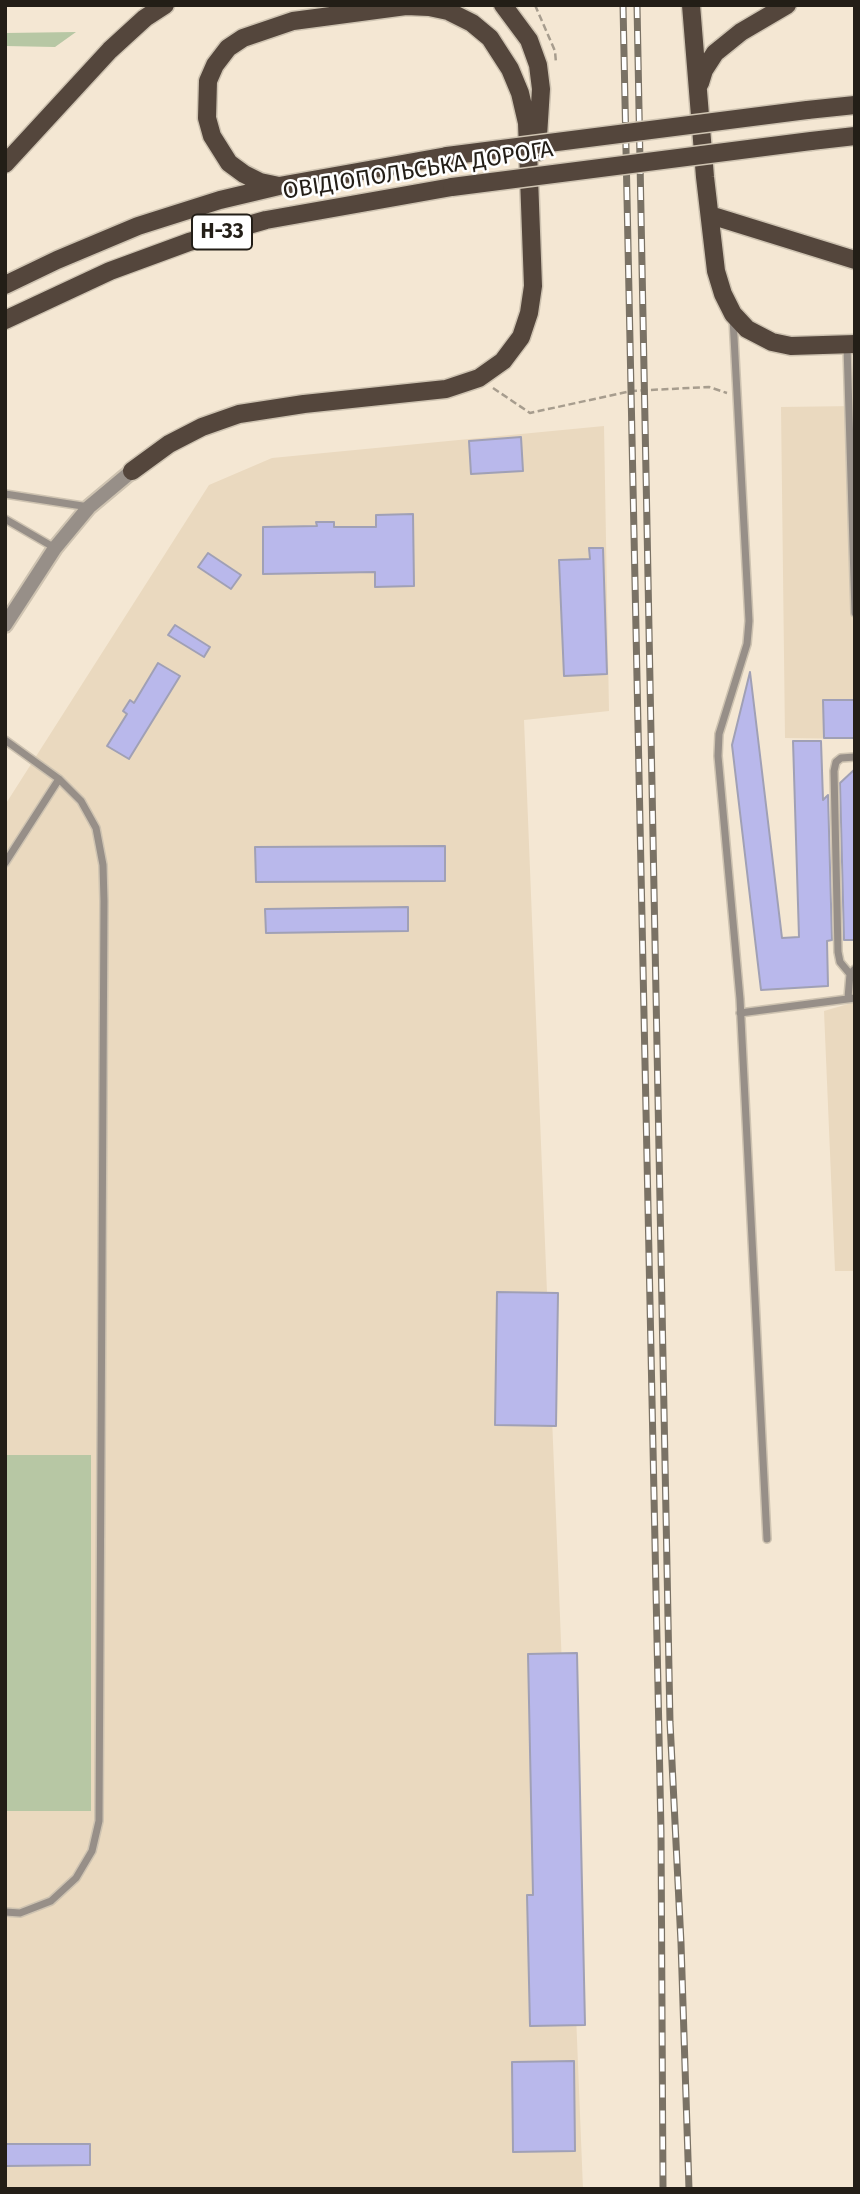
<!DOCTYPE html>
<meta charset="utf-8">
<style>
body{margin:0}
#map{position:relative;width:860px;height:2194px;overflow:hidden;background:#f4e7d3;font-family:"Fira Sans",sans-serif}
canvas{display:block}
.frame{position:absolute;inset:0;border:7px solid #231e17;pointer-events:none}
</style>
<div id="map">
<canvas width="860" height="2194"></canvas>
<div class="frame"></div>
</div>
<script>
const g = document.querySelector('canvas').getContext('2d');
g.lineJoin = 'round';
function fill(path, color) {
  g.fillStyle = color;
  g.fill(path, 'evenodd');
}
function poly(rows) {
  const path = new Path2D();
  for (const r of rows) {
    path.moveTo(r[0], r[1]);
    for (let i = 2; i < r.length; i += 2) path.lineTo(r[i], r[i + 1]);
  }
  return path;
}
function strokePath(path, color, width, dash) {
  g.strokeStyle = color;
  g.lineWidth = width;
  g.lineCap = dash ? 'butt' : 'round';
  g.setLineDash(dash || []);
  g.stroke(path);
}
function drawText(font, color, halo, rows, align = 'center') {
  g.font = font + ' "Fira Sans",sans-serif';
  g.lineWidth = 5;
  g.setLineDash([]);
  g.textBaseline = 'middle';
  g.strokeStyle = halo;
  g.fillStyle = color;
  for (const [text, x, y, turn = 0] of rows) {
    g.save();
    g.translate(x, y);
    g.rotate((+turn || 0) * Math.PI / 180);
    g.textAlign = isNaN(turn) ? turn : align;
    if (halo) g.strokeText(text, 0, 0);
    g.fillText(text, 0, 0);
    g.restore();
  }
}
const built = poly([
 [855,406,855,739,785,738,781,407],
 [604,426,609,711,524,720,583,2189,5,2189,5,805,209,485,272,458],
 [855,1002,855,1271,835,1271,824,1011]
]);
const green = poly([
 [76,32,55,47,5,46,5,33],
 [5,1455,91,1455,91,1811,5,1811]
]);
const building = poly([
 [521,437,523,471,471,474,469,441,521,437],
 [413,514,414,586,375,587,375,572,263,574,263,527,317,526,316,522,334,522,334,527,376,527,376,515,413,514],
 [589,548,603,548,607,674,564,676,559,560,590,559,589,548],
 [208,553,241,575,231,589,198,567,208,553],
 [175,625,210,647,204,657,168,635,175,625],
 [158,663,180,676,129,759,107,746,127,714,123,711,130,700,134,703,158,663],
 [750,672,782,938,799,937,793,741,821,741,823,800,828,795,832,940,827,941,828,986,761,990,732,745,750,672],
 [823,700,855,700,855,738,824,738,823,700],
 [855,769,855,940,844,940,840,783,855,769],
 [445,846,445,881,256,882,255,847,445,846],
 [408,907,408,931,266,933,265,909,408,907],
 [497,1292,558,1293,556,1426,495,1425,497,1292],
 [577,1653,585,2025,530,2026,527,1895,533,1895,528,1654,577,1653],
 [574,2061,575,2151,513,2152,512,2062,574,2061],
 [5,2144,90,2144,90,2165,5,2166,5,2144]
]);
const path = poly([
 [535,5,555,51,556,63],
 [493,388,530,413,631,391,709,387,727,393]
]);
const lane = poly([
 [733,318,749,621,747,644,719,734,718,756,740,999,767,1539],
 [847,346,855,613],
 [5,494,89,507],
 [5,519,55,548],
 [5,740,59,779,81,801,96,828,103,865,104,901,99,1821,92,1851,76,1878,51,1901,20,1913,5,1912],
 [5,863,59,779],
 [850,974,840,962,838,952,834,771,836,762,841,758,855,757],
 [848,998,850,974,855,969],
 [740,1013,855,998]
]);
const street = poly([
 [5,625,55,548,89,507,132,471]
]);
const primary = poly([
 [503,5,529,40,538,65,541,89,537,152],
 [691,5,705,177,716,271,723,294,733,314,747,329,772,342,791,346,855,344],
 [700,83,704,70,715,53,741,32,787,5],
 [807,110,855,105],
 [811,141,855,136],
 [5,164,110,50,145,18,165,5],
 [710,215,855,260],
 [5,285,57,260,138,226,220,200,279,186,447,156],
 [5,320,110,271,189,242,266,220,452,187],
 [132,471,169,444,202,427,239,414,304,404,446,389,479,378,503,361,521,337,529,313,533,286,527,123,520,93,510,69,490,38,472,23,448,11,429,7,406,6,293,21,243,38,228,48,215,65,208,81,207,118,212,136,229,163,244,174,260,182,279,186]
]);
const rail = poly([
 [623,5,661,1832,663,2189],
 [637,5,670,1722,681,1943,689,2189]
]);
const primaryBridge = poly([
 [447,156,807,110],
 [452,187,811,141]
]);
const shields = [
 [222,232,60]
];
const shieldNames = [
 ["Н-33",222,232]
];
const streetNames = [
 ["ОВІДІОПОЛЬСЬКА ДОРОГА",418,171,-9]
];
fill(built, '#ead9bf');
fill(green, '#b7c7a4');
fill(building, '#b9b8eb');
strokePath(building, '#a0a0b5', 2);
strokePath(lane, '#cec3b1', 10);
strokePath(street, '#cec3b1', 18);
strokePath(primary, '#cec3b1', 21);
strokePath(path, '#a79d8e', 2.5, [7, 3.5]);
strokePath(lane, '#978f88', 7);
strokePath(street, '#978f88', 14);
strokePath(primary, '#54463c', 18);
strokePath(rail, '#7a7265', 7);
strokePath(rail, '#fff', 4.5, [13]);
strokePath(primaryBridge, '#cec3b1', 21, []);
strokePath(primaryBridge, '#54463c', 18);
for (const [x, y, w] of shields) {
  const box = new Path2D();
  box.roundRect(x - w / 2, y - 17.5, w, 35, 5);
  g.fillStyle = '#fff';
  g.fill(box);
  strokePath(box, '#231e17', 2);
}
drawText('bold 21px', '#231e17', null, shieldNames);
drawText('23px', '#231e17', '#fff', streetNames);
</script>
